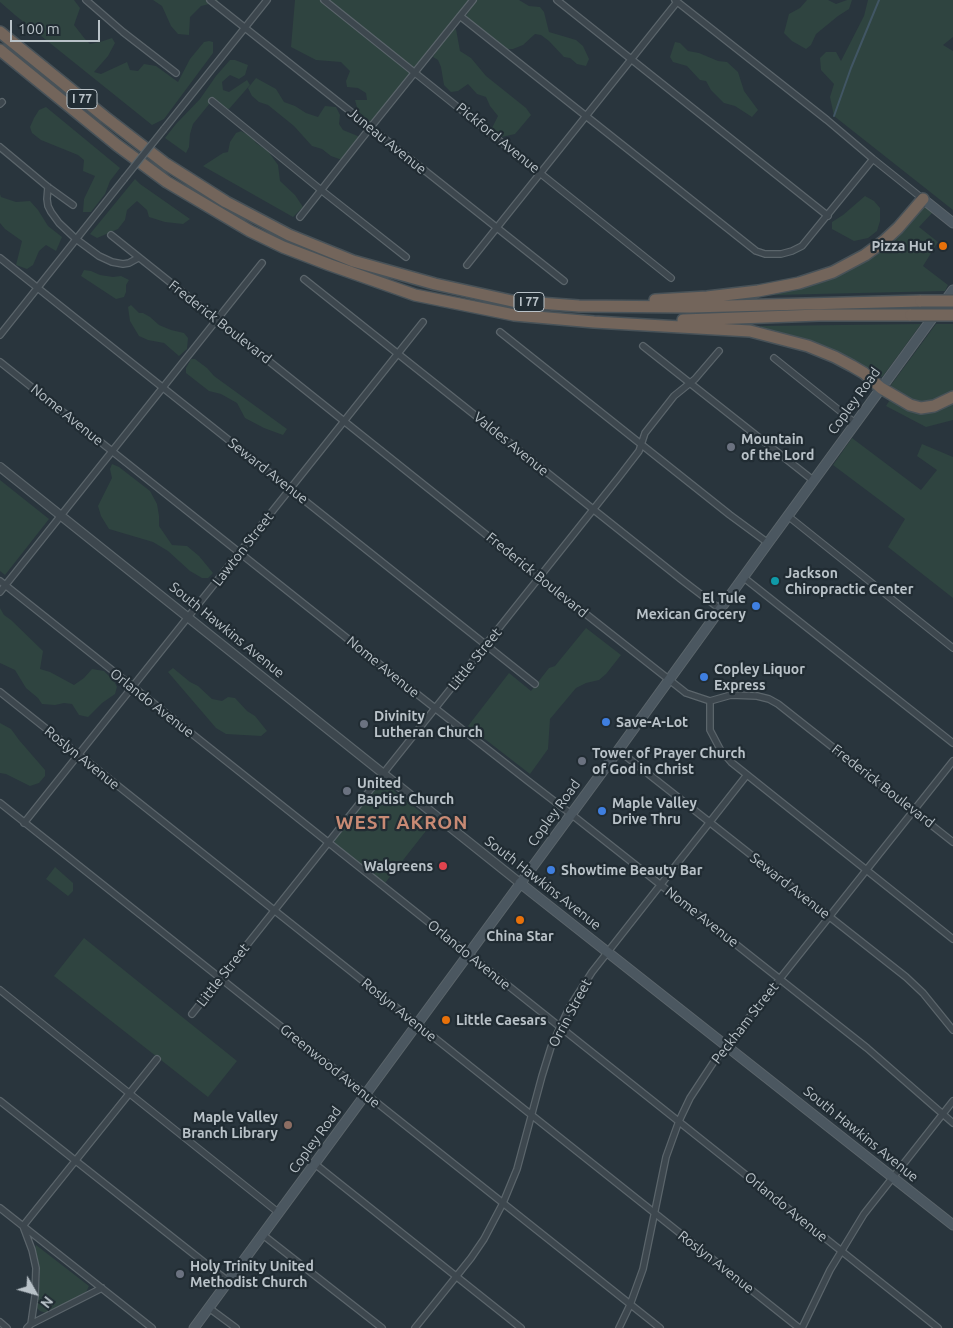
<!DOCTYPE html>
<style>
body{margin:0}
#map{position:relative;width:953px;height:1328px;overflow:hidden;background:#29353d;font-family:Ubuntu,sans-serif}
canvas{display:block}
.north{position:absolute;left:10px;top:1268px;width:50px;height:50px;-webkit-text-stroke:4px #212c33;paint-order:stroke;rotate:128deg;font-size:14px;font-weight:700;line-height:20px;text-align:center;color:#b9c2c8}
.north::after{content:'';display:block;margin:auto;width:18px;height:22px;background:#b9c2c8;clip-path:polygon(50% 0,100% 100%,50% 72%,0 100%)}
.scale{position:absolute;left:10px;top:20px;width:90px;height:22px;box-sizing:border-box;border:2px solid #b9c2c8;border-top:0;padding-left:6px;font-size:15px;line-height:18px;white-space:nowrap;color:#b9c2c8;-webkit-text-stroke:4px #212c33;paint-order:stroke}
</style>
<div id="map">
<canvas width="953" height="1328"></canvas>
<div class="north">N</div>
<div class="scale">100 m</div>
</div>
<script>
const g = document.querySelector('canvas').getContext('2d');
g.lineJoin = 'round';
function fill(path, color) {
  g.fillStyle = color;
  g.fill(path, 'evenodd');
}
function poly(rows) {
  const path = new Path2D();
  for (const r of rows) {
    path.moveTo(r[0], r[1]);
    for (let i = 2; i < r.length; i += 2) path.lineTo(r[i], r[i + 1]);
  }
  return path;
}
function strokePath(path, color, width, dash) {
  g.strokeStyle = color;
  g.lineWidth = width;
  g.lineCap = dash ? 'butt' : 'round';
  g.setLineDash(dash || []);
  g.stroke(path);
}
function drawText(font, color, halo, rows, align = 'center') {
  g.font = font + ' Ubuntu,sans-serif';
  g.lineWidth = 4.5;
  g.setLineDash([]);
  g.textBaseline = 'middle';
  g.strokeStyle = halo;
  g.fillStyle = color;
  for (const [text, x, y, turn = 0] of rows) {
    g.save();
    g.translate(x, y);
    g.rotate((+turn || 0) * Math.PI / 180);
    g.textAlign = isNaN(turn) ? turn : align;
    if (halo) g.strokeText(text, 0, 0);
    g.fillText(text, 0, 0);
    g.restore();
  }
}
const green = poly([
 [0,0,74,0,80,8,74,25,85,39,90,44,100,42,112,38,115,43,108,56,94,72,101,74,127,62,130,70,138,71,144,64,156,66,178,82,190,59,204,42,209,41,213,42,213,53,164,119,152,125,15,15,0,2],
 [153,0,218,0,217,2,201,6,190,17,189,35,178,34,171,26,162,6],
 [295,0,470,0,371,123,358,111,355,100,367,100,366,93,358,88,347,87,346,81,350,71,341,62,316,60,291,47],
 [476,0,519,0,529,6,540,7,544,12,549,32,576,40,583,46,589,59,586,66,577,64,570,58,564,57,549,41,541,35,535,34,523,45,513,49,506,49,476,26,466,16],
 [807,0,828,0,836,4,847,0,852,0,849,9,838,16,816,34,811,45,806,49,792,41,784,33,789,14,800,8],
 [868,0,953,0,953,37,943,45,953,51,953,210,834,116,830,97,834,84,821,70,820,58,826,52,836,52,841,61,864,16],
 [456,29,460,51,471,58,486,76,526,108,531,115,515,134,502,137,492,128,498,116,490,106,486,97,477,94,468,84,458,91,451,92,444,85,441,67,438,60,433,57,440,45,451,31],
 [675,42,680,43,688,51,699,53,718,61,727,62,738,72,744,91,758,110,752,117,735,106,724,103,711,90,706,81,700,80,687,66,673,62,670,57],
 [230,60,235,60,248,65,245,75,239,79,230,75,222,82,223,90,229,92,247,80,250,85,229,109,210,103,193,124,190,134,189,147,186,153,165,138,176,124,200,99,216,76],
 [256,78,276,89,284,102,295,106,306,113,318,117,325,106,336,107,340,115,339,124,343,130,360,137,342,160,331,156,322,149,312,146,294,126,268,105,259,102,252,96,248,88],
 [46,107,120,168,110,181,105,194,91,212,83,212,84,199,95,176,83,171,84,160,78,155,41,140,32,133,30,127,34,118,39,110],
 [241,131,252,137,256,143,268,151,278,165,280,181,295,195,303,207,293,217,203,166,223,153,228,152,230,142,236,133],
 [135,179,140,184,190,219,183,224,165,222,149,217,147,210,137,201,127,210,125,220,118,229,97,238,90,234],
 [0,194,1,197,16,202,30,201,38,210,48,226,62,237,56,251,46,245,39,251,33,265,27,269,16,265,22,241,5,229,0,223],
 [865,196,874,201,880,208,880,221,877,231,868,238,854,241,832,229,832,222,843,215],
 [920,207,928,207,933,212,919,227,938,242,923,266,948,285,945,291,774,295,774,292,835,275],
 [84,270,91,271,100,275,113,277,121,276,129,280,126,285,126,292,124,297,116,299,81,276],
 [131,305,139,313,143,313,150,317,159,325,171,330,184,333,188,338,187,349,179,356,164,343,148,340,139,336,130,321,128,307],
 [921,324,883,376,881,377,843,355,807,340,760,330,761,326],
 [936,324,953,324,953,393,935,402,917,403,891,388,891,385],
 [191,359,195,359,207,368,214,376,287,429,283,435,264,428,245,418,237,403,221,394,209,391,186,373,186,368],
 [891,398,907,409,953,402,953,420,926,427,886,406],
 [852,438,921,490,937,470,917,456,922,444,953,457,953,598,888,547,905,519,833,465],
 [112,464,119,467,150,491,157,504,159,516,159,526,172,545,187,546,199,556,213,573,208,578,202,578,190,571,168,551,153,542,109,529,101,516,98,506,112,478,110,469],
 [0,480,49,519,5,575,0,571],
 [0,608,4,615,11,620,43,651,40,669,50,672,74,685,84,678,92,669,104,671,114,681,117,687,115,694,102,703,88,717,79,715,72,704,64,703,55,705,42,704,38,698,26,688,15,670,0,663],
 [586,628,621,655,606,674,599,680,586,683,576,688,550,719,548,749,530,774,468,726,509,673,531,691,549,668,555,666],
 [173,668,190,682,198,686,212,699,222,701,228,697,235,698,247,711,255,716,267,731,261,736,226,734,216,728,168,672],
 [0,723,11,729,19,740,45,770,45,776,39,783,30,786,6,774,0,773],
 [383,782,433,822,385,883,335,845,335,839,380,783],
 [55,867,73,883,73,891,68,896,46,879],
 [84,938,237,1061,208,1097,54,976],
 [36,1245,89,1286,86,1292,46,1313,40,1311,36,1307,40,1278,38,1262,35,1247]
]);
const stream = poly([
 [834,116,851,68,879,0]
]);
const minor = poly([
 [86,0,123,32,176,73],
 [210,0,564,281],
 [324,0,671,278],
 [557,0,828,216],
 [675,0,827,120,873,159,923,199],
 [460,16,756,251,765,254,781,254,792,251,802,246,873,159],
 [212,101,321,190,406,257],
 [0,104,2,102],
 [164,129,267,0],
 [0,147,48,187,73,205],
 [48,187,47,199,48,206,51,212,59,223,76,239,99,256,112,262,123,264,129,263,138,258],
 [300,217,370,128,473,0],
 [111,235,558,592,686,693,710,701,731,695,757,696,769,699,778,704,953,842],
 [0,258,535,684],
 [467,265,677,2],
 [304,279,682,580,720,609],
 [500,332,730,515,768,543],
 [0,335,124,179],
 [643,346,814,481],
 [774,358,855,423],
 [0,362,417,694,528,781,571,814,867,1048,953,1123],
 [788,516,953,648],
 [743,577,953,743],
 [0,581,938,1328],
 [0,592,262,263],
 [0,692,799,1328],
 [710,701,710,730,720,749,731,762,953,939],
 [618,750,906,977,923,993,953,1030],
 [0,803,660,1328],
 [24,823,423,322],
 [0,990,279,1213],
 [192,1014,619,477,639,451,645,433,674,396,695,379,719,351],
 [0,1101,229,1282],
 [315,1164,521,1328],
 [0,1208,152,1328],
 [263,1235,382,1328],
 [209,1308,236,1328],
 [0,1322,7,1328],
 [31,1324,35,1296,36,1268,32,1250,23,1226,157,1059],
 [27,1328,31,1324,102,1288],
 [415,1328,471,1258,484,1239,503,1203,517,1169,542,1076,551,1047,569,1008,592,972,746,776],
 [619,1328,630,1305,643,1269,666,1157,679,1121,690,1098,713,1063,953,761],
 [802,1328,830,1270,864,1214,953,1101]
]);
const tertiary = poly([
 [0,467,520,883]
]);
const secondary = poly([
 [923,199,953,223],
 [520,883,953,1225],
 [194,1328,622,745,768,543,953,290]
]);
const motorway = poly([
 [0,32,105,117,166,164,226,202,289,235,353,261,435,284,512,301,579,306,690,307,921,301],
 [0,50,117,145,167,182,250,231,283,247,330,265,415,295,514,315,594,322,750,331,808,346,835,357,852,366,864,373,881,388,910,405,921,408,934,406,953,397],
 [655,300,707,297,758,291,799,283,833,272,865,255,884,241,898,228,923,199],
 [683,320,819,315,911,315]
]);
const minorBridge = poly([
 [124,179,164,129]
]);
const motorwayBridge = poly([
 [921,301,953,301],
 [911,315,953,315]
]);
const markers = [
 [943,246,5,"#e8710a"],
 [731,447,5,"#6b7280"],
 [775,581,5,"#0f9aa8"],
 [756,606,5,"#3f7fe0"],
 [704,677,5,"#3f7fe0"],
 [606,722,5,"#3f7fe0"],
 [364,724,5,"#6b7280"],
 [582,761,5,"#6b7280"],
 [347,791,5,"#6b7280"],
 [602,811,5,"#3f7fe0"],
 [443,866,5,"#e0444e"],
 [551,870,5,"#3f7fe0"],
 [520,920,5,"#e8710a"],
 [446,1020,5,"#e8710a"],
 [288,1125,5,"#8d6e63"],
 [180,1274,5,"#6b7280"]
];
const shields = [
 [82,99,30],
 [529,302,30]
];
const shieldNames = [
 ["I 77",82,99],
 ["I 77",529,302]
];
const streetNames = [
 ["Pickford Avenue",498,138,39],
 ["Juneau Avenue",387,141,39],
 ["Frederick Boulevard",220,322,38],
 ["Copley Road",854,401,-54],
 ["Nome Avenue",67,415,39],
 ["Valdes Avenue",511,444,39],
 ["Seward Avenue",268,471,38],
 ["Lawton Street",243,549,-52],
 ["Frederick Boulevard",537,575,39],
 ["South Hawkins Avenue",227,630,39],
 ["Little Street",475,659,-51],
 ["Nome Avenue",383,667,39],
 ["Orlando Avenue",152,703,38],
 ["Roslyn Avenue",82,758,39],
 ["Frederick Boulevard",883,786,38],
 ["Copley Road",554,813,-54],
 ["South Hawkins Avenue",543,883,38],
 ["Seward Avenue",790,886,38],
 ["Nome Avenue",702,917,38],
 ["Orlando Avenue",469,955,39],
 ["Little Street",223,975,-52],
 ["Roslyn Avenue",399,1010,39],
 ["Orrin Street",570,1013,-62],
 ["Peckham Street",745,1023,-52],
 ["Greenwood Avenue",330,1066,39],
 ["South Hawkins Avenue",861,1134,39],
 ["Copley Road",315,1140,-54],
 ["Orlando Avenue",786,1207,39],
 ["Roslyn Avenue",716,1262,38]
];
const poiNames = [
 ["Pizza Hut",933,246,"right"],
 ["Mountain",741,439],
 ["of the Lord",741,455],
 ["Jackson",785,573],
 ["Chiropractic Center",785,589],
 ["El Tule",746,598,"right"],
 ["Mexican Grocery",746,614,"right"],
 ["Copley Liquor",714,669],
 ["Express",714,685],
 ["Divinity",374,716],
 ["Lutheran Church",374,732],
 ["Save-A-Lot",616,722],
 ["Tower of Prayer Church",592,753],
 ["of God in Christ",592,769],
 ["United",357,783],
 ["Baptist Church",357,799],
 ["Maple Valley",612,803],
 ["Drive Thru",612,819],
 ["Walgreens",433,866,"right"],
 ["Showtime Beauty Bar",561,870],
 ["China Star",520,936,"center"],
 ["Little Caesars",456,1020],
 ["Maple Valley",278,1117,"right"],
 ["Branch Library",278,1133,"right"],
 ["Holy Trinity United",190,1266],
 ["Methodist Church",190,1282]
];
const districtNames = [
 ["WEST AKRON",402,823]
];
fill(green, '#2f4440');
strokePath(stream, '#415664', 2);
strokePath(minor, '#5b656b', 8);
strokePath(tertiary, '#5b656b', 10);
strokePath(secondary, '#5b656b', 11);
strokePath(motorway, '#485258', 14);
strokePath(minor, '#3d474e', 5.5);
strokePath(tertiary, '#3d474e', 8);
strokePath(secondary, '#4b5760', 9);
strokePath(motorway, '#73655b', 11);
strokePath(minorBridge, '#5b656b', 8, []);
strokePath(motorwayBridge, '#485258', 14, []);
strokePath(minorBridge, '#3d474e', 5.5);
strokePath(motorwayBridge, '#73655b', 11);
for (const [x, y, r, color] of markers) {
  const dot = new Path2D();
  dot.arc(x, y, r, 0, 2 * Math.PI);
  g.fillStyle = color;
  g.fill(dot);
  strokePath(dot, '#212c33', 2);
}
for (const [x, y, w] of shields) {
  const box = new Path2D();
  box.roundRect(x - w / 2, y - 9.5, w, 19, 4);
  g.fillStyle = '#212c33';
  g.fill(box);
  strokePath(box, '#b9c2c8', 1);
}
drawText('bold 12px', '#b9c2c8', null, shieldNames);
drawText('14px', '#b9c2c8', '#212c33', streetNames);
drawText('bold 14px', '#b9c2c8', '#212c33', poiNames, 'left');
g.letterSpacing = '1px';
drawText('bold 19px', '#c88a74', '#212c33', districtNames);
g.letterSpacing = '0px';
</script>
